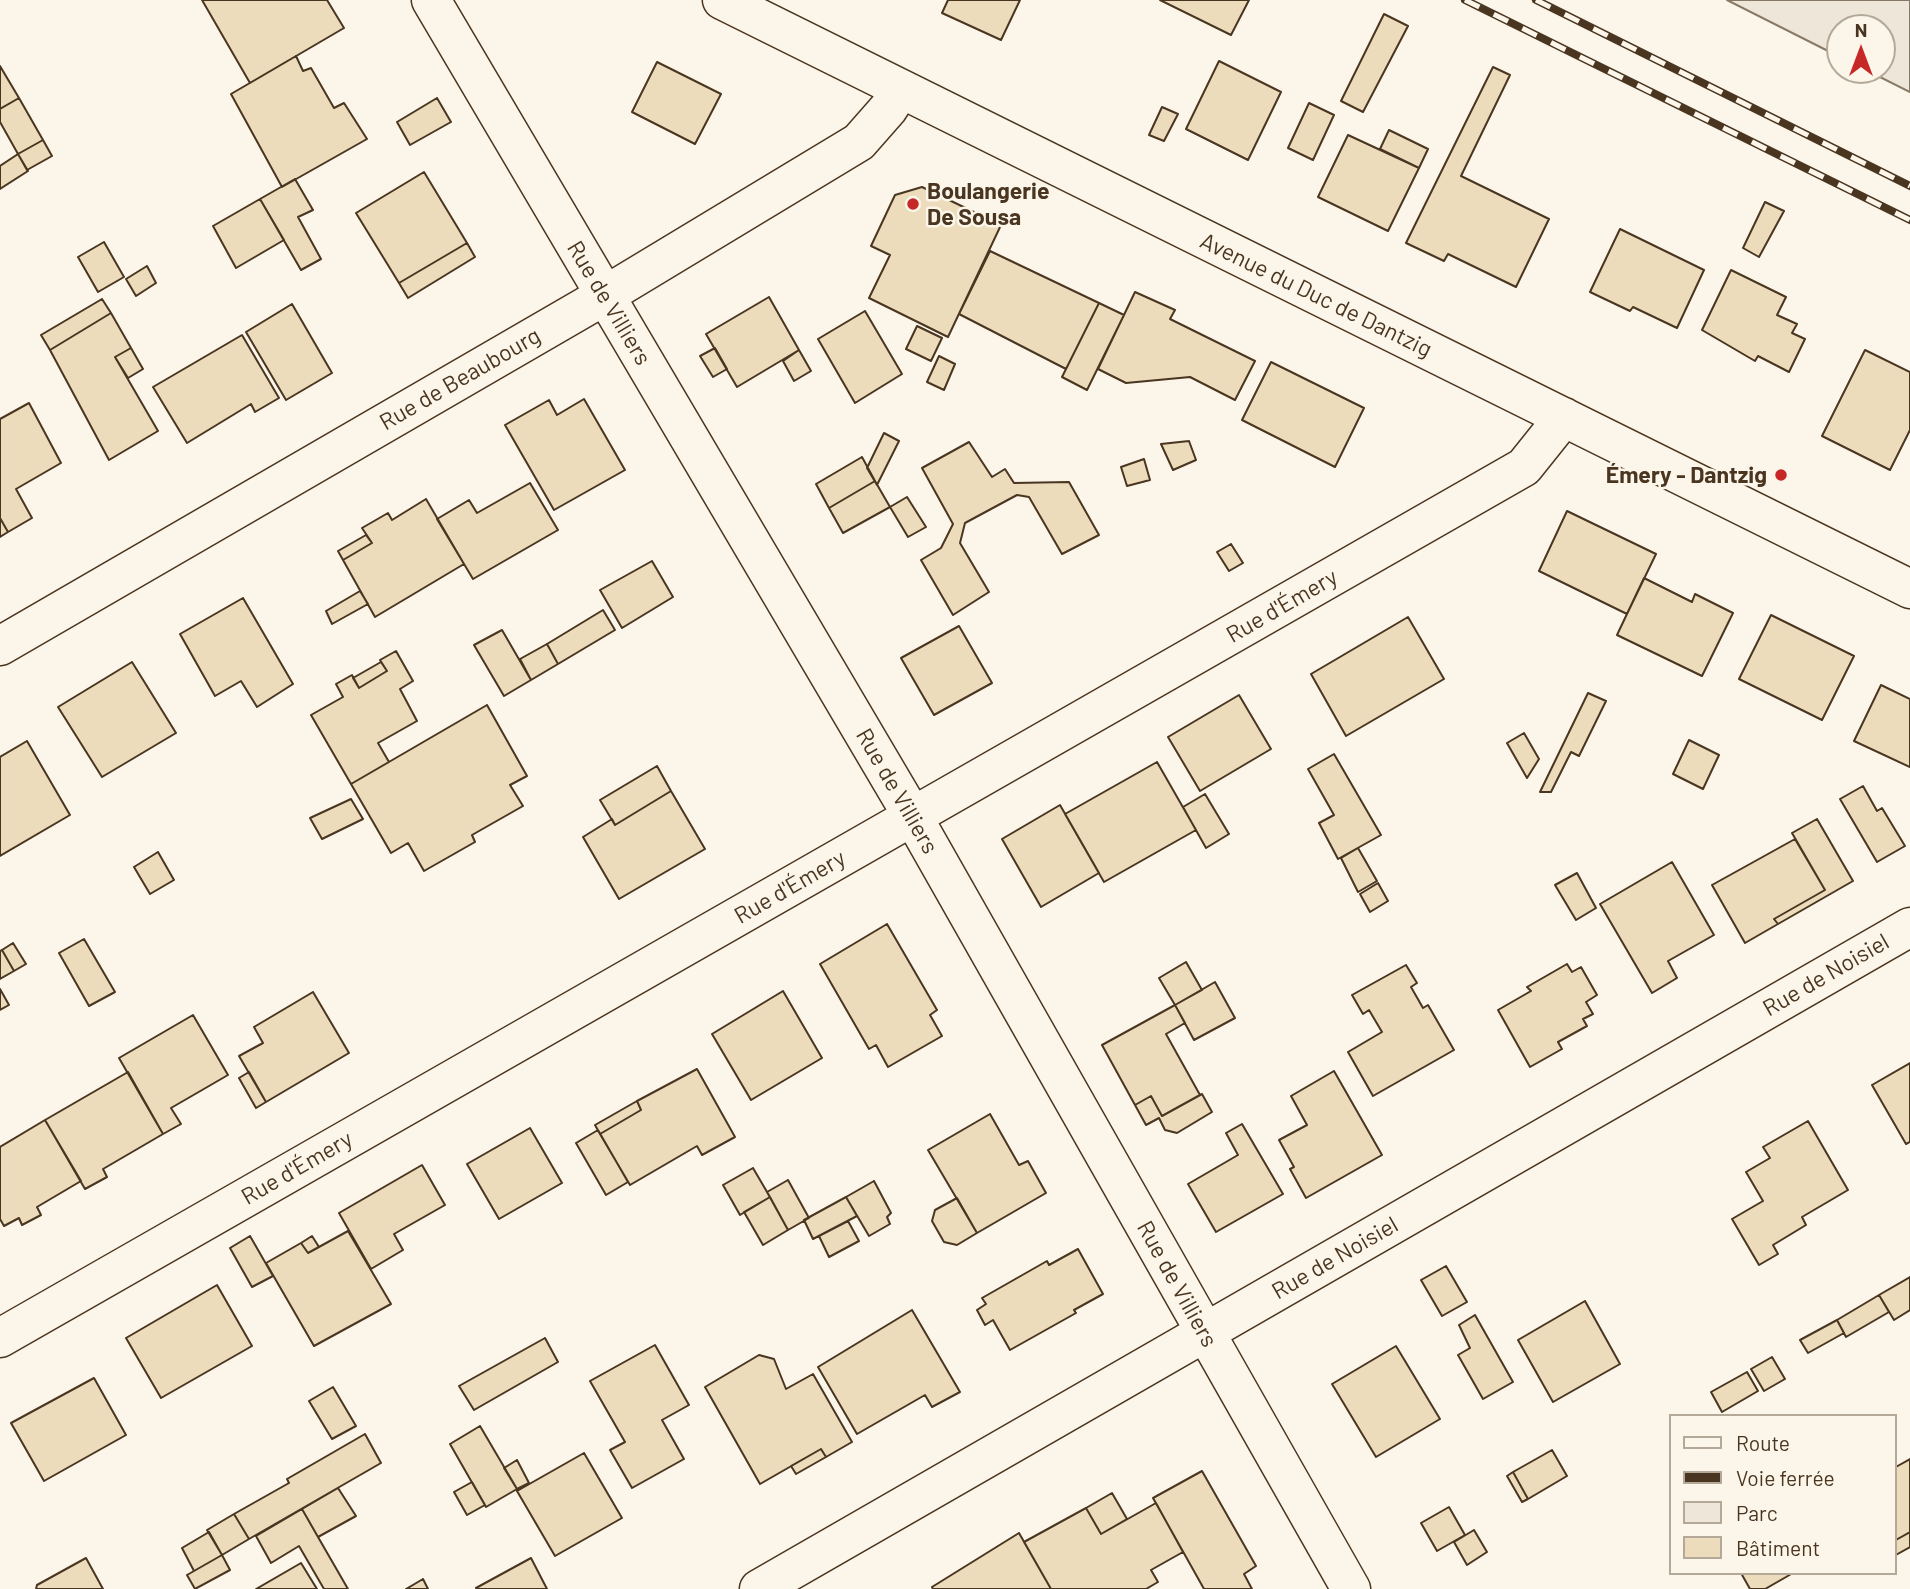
<!DOCTYPE html>
<meta charset="utf-8">
<style>
body{margin:0}
#map{position:relative;width:1910px;height:1589px;overflow:hidden;background:#fbf6e9;font-family:Barlow,sans-serif}
canvas{display:block}
.legend{position:absolute;left:1669px;top:1414px;width:228px;height:161px;box-sizing:border-box;background:#fbf6e9;border:2px solid #b4a999;margin:0;padding:9px 12px;list-style:none;font-size:21px;color:#4a3520}
.legend li{display:flex;align-items:center;gap:14px;height:35px}
.legend b{width:35px;border:2px solid #b4a999}
.north{position:absolute;left:1826px;top:14px;width:70px;height:70px;box-sizing:border-box;background:#fbf6e9;border:2px solid #b4a999;border-radius:50%;rotate:0deg;font-size:19px;font-weight:700;line-height:28px;text-align:center;color:#4a3520}
.north::after{content:'';display:block;margin:auto;width:24px;height:32px;background:#c62828;clip-path:polygon(50% 0,100% 100%,50% 72%,0 100%)}
</style>
<div id="map">
<canvas width="1910" height="1589"></canvas>
<ul class="legend">
<li><b style="height:9px;background:#fbf6e9"></b>Route</li>
<li><b style="height:9px;background:#4a3520"></b>Voie ferrée</li>
<li><b style="height:19px;background:#ede6d9"></b>Parc</li>
<li><b style="height:19px;background:#ecdcbc"></b>Bâtiment</li>
</ul>
<div class="north">N</div>
</div>
<script>
const g = document.querySelector('canvas').getContext('2d');
g.lineJoin = 'round';
function fill(path, color) {
  g.fillStyle = color;
  g.fill(path, 'evenodd');
}
function poly(rows) {
  const path = new Path2D();
  for (const r of rows) {
    path.moveTo(r[0], r[1]);
    for (let i = 2; i < r.length; i += 2) path.lineTo(r[i], r[i + 1]);
  }
  return path;
}
function strokePath(path, color, width, dash) {
  g.strokeStyle = color;
  g.lineWidth = width;
  g.lineCap = dash ? 'butt' : 'round';
  g.setLineDash(dash || []);
  g.stroke(path);
}
function drawText(font, color, halo, rows, align = 'center') {
  g.font = font + ' Barlow,sans-serif';
  g.lineWidth = 5;
  g.setLineDash([]);
  g.textBaseline = 'middle';
  g.strokeStyle = halo;
  g.fillStyle = color;
  for (const [text, x, y, turn = 0] of rows) {
    g.save();
    g.translate(x, y);
    g.rotate((+turn || 0) * Math.PI / 180);
    g.textAlign = isNaN(turn) ? turn : align;
    if (halo) g.strokeText(text, 0, 0);
    g.fillText(text, 0, 0);
    g.restore();
  }
}
const green = poly([
 [1727,0,1910,0,1910,92,1866,70,1882,70,1882,28,1840,28,1840,57,1727,0]
]);
const building = poly([
 [202,0,327,0,344,28,250,83,202,0],
 [948,0,1020,0,1001,40,942,13,948,0],
 [1160,0,1249,0,1231,35,1160,0],
 [1384,14,1408,26,1363,112,1341,101,1384,14],
 [296,56,303,71,311,68,334,108,344,103,367,139,282,187,231,94,296,56],
 [1219,61,1281,92,1248,160,1186,129,1219,61],
 [657,62,721,94,695,144,632,112,657,62],
 [0,66,19,98,0,109,0,66],
 [1493,67,1510,75,1461,176,1549,219,1516,287,1448,254,1444,261,1406,243,1493,67],
 [19,98,43,140,18,154,0,122,0,109,19,98],
 [437,98,451,122,410,145,397,122,437,98],
 [1309,103,1334,115,1313,160,1288,148,1309,103],
 [1162,107,1178,114,1164,141,1149,135,1162,107],
 [1389,130,1428,149,1419,168,1380,149,1389,130],
 [1348,135,1419,168,1388,231,1318,197,1348,135],
 [43,140,52,156,27,170,18,154,43,140],
 [18,154,28,171,0,189,0,166,18,154],
 [424,172,467,243,399,283,356,213,424,172],
 [295,179,313,210,298,217,321,259,301,270,260,199,295,179],
 [922,187,1001,225,948,337,869,298,890,255,871,246,895,195,922,187],
 [260,199,284,240,236,268,213,226,260,199],
 [1765,202,1784,211,1759,257,1743,248,1765,202],
 [1620,229,1704,270,1677,328,1633,307,1630,311,1590,292,1620,229],
 [104,242,124,277,98,292,78,257,104,242],
 [467,243,475,257,408,298,399,283,467,243],
 [990,251,1099,303,1066,369,959,314,990,251],
 [147,266,156,283,136,296,126,279,147,266],
 [1731,270,1786,297,1777,315,1797,324,1792,333,1805,339,1789,372,1758,356,1755,361,1702,330,1731,270],
 [1135,292,1175,310,1170,319,1255,361,1235,400,1190,377,1126,383,1098,369,1135,292],
 [769,297,799,350,737,387,706,334,769,297],
 [102,299,111,313,50,350,41,335,102,299],
 [1099,303,1124,315,1087,390,1062,377,1099,303],
 [292,304,332,373,286,400,246,332,292,304],
 [865,311,902,374,855,403,818,339,865,311],
 [111,313,131,348,115,357,158,431,109,460,50,350,111,313],
 [917,326,942,338,931,361,906,349,917,326],
 [242,335,279,398,255,412,251,404,187,443,153,387,242,335],
 [131,348,143,369,128,378,115,357,131,348],
 [715,348,727,369,713,377,700,356,715,348],
 [799,350,811,371,794,381,783,361,799,350],
 [1865,350,1910,372,1910,430,1890,470,1822,436,1865,350],
 [939,356,955,364,944,390,927,382,939,356],
 [1271,362,1364,408,1335,467,1242,420,1271,362],
 [584,399,625,470,554,510,505,425,549,400,557,415,584,399],
 [29,403,61,463,16,489,32,518,8,532,0,518,0,419,29,403],
 [884,433,899,441,877,485,867,468,884,433],
 [1189,441,1196,460,1173,470,1161,444,1189,441],
 [969,442,992,477,1005,469,1014,483,1069,482,1099,535,1062,554,1029,497,1017,495,965,523,960,543,989,592,953,615,921,560,941,548,953,524,922,468,969,442],
 [862,457,875,481,829,508,816,484,862,457],
 [1144,459,1150,480,1127,486,1121,467,1144,459],
 [875,481,890,507,843,533,829,508,875,481],
 [530,483,558,530,473,579,437,519,469,500,477,513,530,483],
 [907,497,926,527,908,537,890,507,907,497],
 [426,499,464,564,375,617,343,560,372,543,362,528,388,513,392,520,426,499],
 [1567,511,1656,554,1627,614,1539,571,1567,511],
 [0,518,8,532,0,537,0,518],
 [366,535,372,543,343,560,338,551,366,535],
 [1231,544,1243,563,1229,571,1217,552,1231,544],
 [652,561,673,597,622,628,600,590,652,561],
 [1644,578,1692,602,1695,594,1733,613,1702,676,1617,635,1644,578],
 [360,591,368,604,332,624,326,611,360,591],
 [243,598,293,684,257,707,241,681,215,696,180,634,243,598],
 [603,610,615,630,558,664,547,644,603,610],
 [1771,615,1854,656,1822,720,1739,679,1771,615],
 [1408,617,1444,679,1346,736,1311,674,1408,617],
 [959,626,992,683,934,715,901,658,959,626],
 [502,630,531,680,504,696,474,645,502,630],
 [547,644,558,664,531,680,520,659,547,644],
 [396,651,413,681,400,689,417,721,378,743,389,762,351,784,311,715,343,697,336,684,352,675,359,688,387,671,380,660,396,651],
 [132,662,176,733,102,777,58,707,132,662],
 [381,662,387,671,359,688,353,678,381,662],
 [1881,685,1910,699,1910,767,1854,741,1881,685],
 [1588,693,1606,701,1579,756,1571,752,1551,792,1540,792,1588,693],
 [1239,695,1271,749,1200,791,1168,737,1239,695],
 [487,705,527,776,510,785,523,806,472,835,475,842,424,871,408,843,391,853,351,784,487,705],
 [1524,733,1539,759,1527,778,1507,743,1524,733],
 [1689,740,1719,755,1703,789,1673,774,1689,740],
 [27,741,70,815,0,856,0,757,27,741],
 [1334,754,1381,835,1338,859,1319,823,1334,815,1308,769,1334,754],
 [1157,762,1196,830,1104,882,1065,814,1157,762],
 [657,766,671,791,615,825,600,800,657,766],
 [1863,786,1877,811,1882,808,1905,846,1877,862,1840,799,1863,786],
 [671,791,705,849,619,899,583,837,612,819,615,825,671,791],
 [1205,794,1229,834,1206,848,1183,807,1205,794],
 [351,799,363,819,322,839,310,818,351,799],
 [1060,805,1099,873,1041,907,1002,839,1060,805],
 [1817,819,1853,881,1778,924,1774,919,1825,890,1792,833,1817,819],
 [1795,839,1825,890,1774,919,1778,924,1745,943,1712,885,1795,839],
 [1358,848,1377,881,1358,892,1341,858,1358,848],
 [158,852,174,880,150,894,134,867,158,852],
 [1672,862,1714,935,1668,961,1677,978,1652,993,1600,904,1672,862],
 [1577,873,1596,908,1576,920,1555,885,1577,873],
 [1378,883,1388,901,1370,912,1360,894,1378,883],
 [887,924,937,1010,930,1015,942,1036,888,1067,876,1045,869,1049,820,964,887,924],
 [84,939,115,992,89,1006,59,953,84,939],
 [13,943,26,964,14,971,2,950,13,943],
 [2,950,14,971,0,979,0,951,2,950],
 [1186,962,1202,990,1175,1005,1159,978,1186,962],
 [1567,964,1572,972,1581,967,1597,995,1586,1002,1593,1014,1583,1019,1587,1026,1558,1042,1562,1049,1530,1067,1498,1010,1531,991,1527,987,1567,964],
 [1406,965,1417,983,1411,987,1423,1008,1428,1005,1454,1050,1373,1096,1348,1052,1382,1032,1369,1010,1363,1014,1352,995,1406,965],
 [1215,982,1235,1018,1194,1040,1175,1005,1215,982],
 [0,989,9,1005,0,1010,0,989],
 [783,991,822,1058,751,1100,712,1034,783,991],
 [313,992,349,1053,266,1102,239,1056,263,1043,254,1027,313,992],
 [1175,1005,1185,1023,1166,1034,1200,1095,1162,1116,1151,1096,1135,1105,1102,1045,1175,1005],
 [193,1015,228,1075,171,1108,181,1124,163,1134,119,1058,193,1015],
 [1910,1063,1910,1142,1906,1144,1872,1085,1910,1063],
 [697,1069,735,1137,702,1155,697,1146,630,1185,600,1134,641,1110,637,1101,697,1069],
 [1334,1071,1382,1155,1306,1198,1290,1169,1294,1167,1279,1140,1307,1125,1291,1096,1334,1071],
 [128,1072,163,1134,103,1169,107,1177,85,1189,45,1120,128,1072],
 [249,1072,266,1102,256,1108,239,1078,249,1072],
 [1202,1094,1212,1112,1177,1133,1165,1130,1159,1118,1146,1125,1135,1105,1151,1096,1162,1116,1202,1094],
 [637,1101,641,1110,600,1134,595,1125,637,1101],
 [990,1114,1019,1165,1028,1161,1046,1193,977,1233,928,1150,990,1114],
 [45,1120,81,1181,37,1207,41,1215,22,1225,19,1218,4,1226,0,1219,0,1147,45,1120],
 [1808,1121,1848,1190,1802,1217,1806,1225,1773,1245,1778,1254,1759,1265,1732,1219,1763,1201,1746,1172,1770,1158,1763,1147,1808,1121],
 [1242,1124,1283,1194,1216,1232,1188,1184,1238,1155,1226,1133,1242,1124],
 [530,1128,562,1183,499,1219,467,1164,530,1128],
 [598,1130,628,1182,606,1195,576,1143,598,1130],
 [422,1165,445,1205,394,1234,403,1250,371,1269,339,1213,422,1165],
 [753,1168,770,1197,740,1215,723,1185,753,1168],
 [788,1180,809,1218,788,1230,767,1192,788,1180],
 [874,1181,891,1213,887,1217,890,1224,869,1236,846,1197,874,1181],
 [770,1197,788,1230,763,1245,744,1212,770,1197],
 [846,1197,857,1216,813,1239,804,1220,846,1197],
 [957,1198,977,1233,957,1245,944,1242,932,1221,935,1210,957,1198],
 [848,1221,859,1241,829,1257,819,1236,848,1221],
 [348,1231,391,1304,314,1346,266,1263,301,1243,308,1253,348,1231],
 [250,1236,273,1276,252,1287,230,1248,250,1236],
 [312,1236,319,1247,308,1253,301,1243,312,1236],
 [1078,1249,1103,1294,1074,1310,1076,1313,1010,1350,993,1320,985,1325,977,1310,986,1304,982,1298,1047,1261,1049,1265,1078,1249],
 [1446,1266,1467,1302,1442,1316,1421,1280,1446,1266],
 [1910,1277,1910,1310,1894,1320,1879,1295,1910,1277],
 [217,1285,252,1346,161,1398,126,1338,217,1285],
 [1879,1295,1889,1312,1846,1337,1837,1320,1879,1295],
 [1585,1301,1620,1364,1553,1402,1518,1340,1585,1301],
 [912,1310,960,1392,932,1407,925,1395,857,1434,818,1367,912,1310],
 [1475,1315,1513,1382,1483,1399,1458,1355,1470,1348,1459,1325,1475,1315],
 [1837,1320,1844,1333,1808,1353,1800,1340,1837,1320],
 [545,1338,558,1362,474,1410,459,1386,545,1338],
 [655,1345,689,1405,662,1420,684,1459,632,1488,610,1450,625,1442,590,1381,655,1345],
 [1396,1346,1440,1419,1376,1457,1332,1384,1396,1346],
 [759,1355,774,1359,786,1389,813,1374,852,1442,826,1457,821,1449,760,1484,705,1387,759,1355],
 [1772,1357,1785,1379,1764,1391,1751,1369,1772,1357],
 [1747,1372,1758,1391,1722,1412,1711,1392,1747,1372],
 [94,1378,126,1435,44,1481,11,1423,94,1378],
 [333,1387,356,1426,332,1439,309,1401,333,1387],
 [480,1426,517,1489,486,1507,450,1444,480,1426],
 [365,1434,381,1463,249,1539,234,1514,289,1483,287,1479,365,1434],
 [821,1449,826,1457,796,1474,791,1466,821,1449],
 [1552,1450,1567,1476,1528,1499,1513,1472,1552,1450],
 [584,1453,622,1518,555,1556,517,1491,584,1453],
 [1910,1459,1910,1532,1894,1541,1894,1468,1910,1459],
 [517,1460,529,1483,517,1489,504,1468,517,1460],
 [1202,1471,1256,1566,1244,1574,1252,1589,1204,1589,1153,1498,1202,1471],
 [1513,1472,1528,1499,1522,1502,1507,1476,1513,1472],
 [472,1482,485,1505,467,1515,454,1492,472,1482],
 [338,1488,356,1516,318,1537,302,1509,338,1488],
 [1112,1493,1127,1519,1101,1534,1086,1508,1112,1493],
 [1156,1503,1183,1552,1151,1570,1158,1582,1146,1589,1051,1589,1024,1542,1086,1508,1101,1534,1156,1503],
 [1449,1507,1465,1535,1437,1551,1421,1523,1449,1507],
 [302,1509,318,1537,348,1589,324,1589,299,1546,271,1563,256,1536,302,1509],
 [234,1514,249,1539,222,1555,207,1530,234,1514],
 [1474,1530,1487,1552,1467,1565,1454,1542,1474,1530],
 [209,1532,222,1555,194,1571,182,1548,209,1532],
 [1910,1532,1910,1547,1894,1556,1894,1541,1910,1532],
 [1019,1533,1051,1589,933,1589,932,1587,1019,1533],
 [222,1555,230,1570,195,1589,187,1575,222,1555],
 [86,1558,103,1589,36,1589,37,1585,86,1558],
 [531,1558,547,1589,477,1589,476,1588,531,1558],
 [301,1563,317,1589,256,1589,301,1563],
 [1741,1573,1793,1573,1765,1589,1750,1589,1741,1573],
 [423,1579,428,1589,406,1589,423,1579]
]);
const street = poly([
 [431,0,913,817,1351,1589],
 [722,0,1910,589],
 [0,646,604,296,859,142,888,109,901,89],
 [0,1338,1524,467,1564,417],
 [759,1589,1910,927]
]);
const rail = poly([
 [1465,0,1910,220],
 [1536,0,1910,186]
]);
const markers = [
 [913,204,7,"#c62828"],
 [1781,475,7,"#c62828"]
];
const poiNames = [
 ["Boulangerie",927,191],
 ["De Sousa",927,217],
 ["Émery - Dantzig",1767,475,"right"]
];
const streetNames = [
 ["Avenue du Duc de Dantzig",1316,295,26],
 ["Rue de Villiers",609,303,59],
 ["Rue de Beaubourg",460,379,-30],
 ["Rue d'Émery",1282,606,-30],
 ["Rue de Villiers",897,791,60],
 ["Rue d'Émery",790,887,-30],
 ["Rue de Noisiel",1826,975,-30],
 ["Rue d'Émery",297,1168,-30],
 ["Rue de Noisiel",1335,1258,-30],
 ["Rue de Villiers",1177,1284,61]
];
fill(green, '#ede6d9');
strokePath(green, '#887966', 2);
fill(building, '#ecdcbc');
strokePath(building, '#4a3520', 2);
strokePath(street, '#4a3520', 41);
strokePath(street, '#fbf6e9', 38);
strokePath(rail, '#4a3520', 8);
strokePath(rail, '#fbf6e9', 5, [16]);
for (const [x, y, r, color] of markers) {
  const dot = new Path2D();
  dot.arc(x, y, r, 0, 2 * Math.PI);
  g.fillStyle = color;
  g.fill(dot);
  strokePath(dot, '#fbf6e9', 2.5);
}
drawText('bold 23px', '#4a3520', '#fbf6e9', poiNames, 'left');
drawText('23px', '#4a3520', '#fbf6e9', streetNames);
</script>
